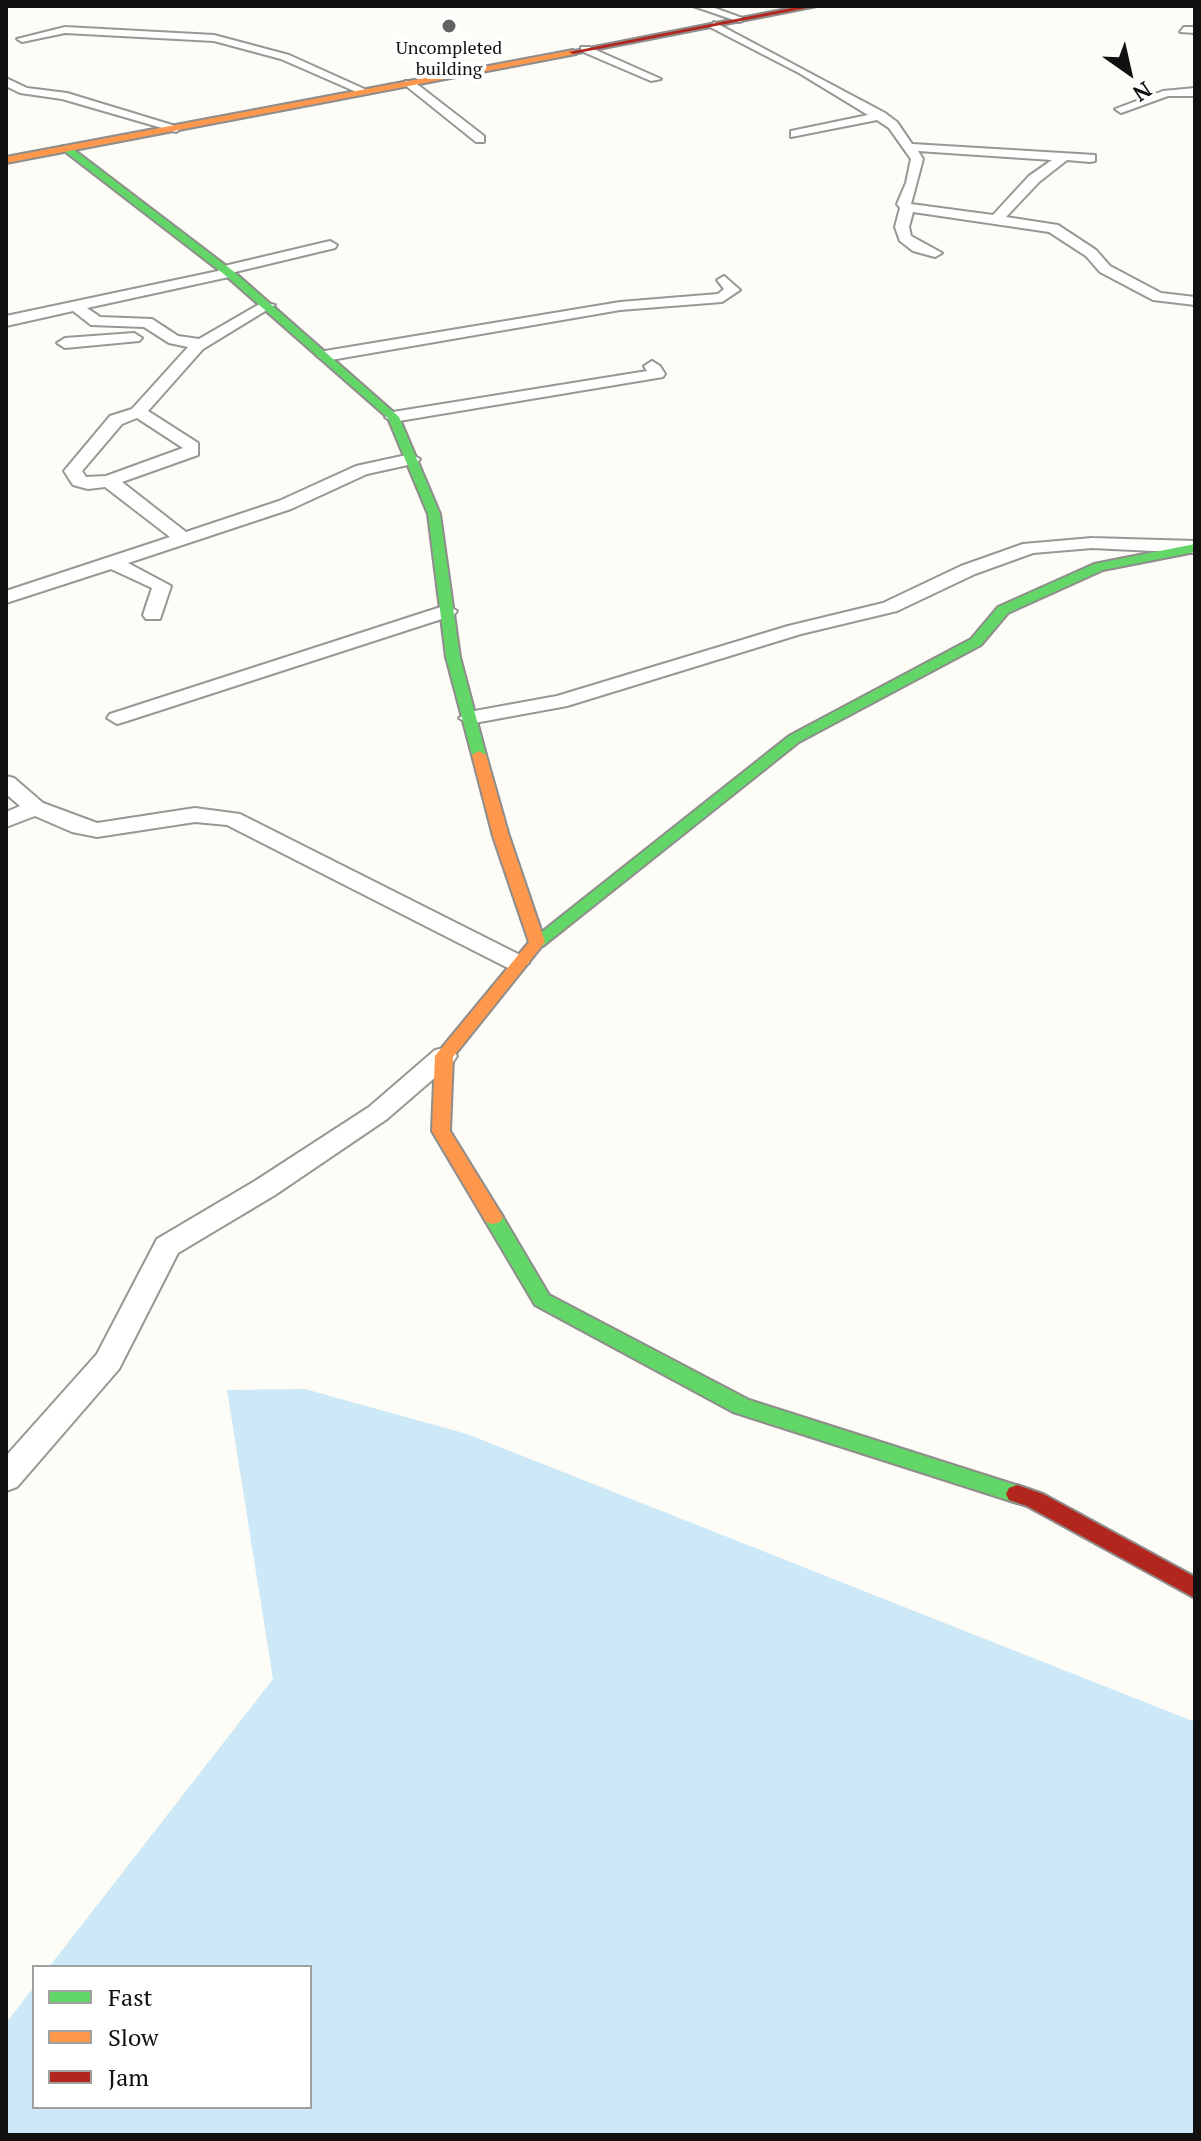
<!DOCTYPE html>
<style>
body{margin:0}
#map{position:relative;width:1201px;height:2141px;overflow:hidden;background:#fdfcf7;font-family:"PT Serif",serif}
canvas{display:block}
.frame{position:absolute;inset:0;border:8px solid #111;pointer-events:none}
.legend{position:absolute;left:32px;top:1965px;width:280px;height:144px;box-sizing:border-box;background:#fff;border:2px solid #a0a0a0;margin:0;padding:10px 14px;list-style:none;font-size:24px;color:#111}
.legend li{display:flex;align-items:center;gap:16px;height:40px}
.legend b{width:40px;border:2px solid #a0a0a0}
.north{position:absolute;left:1089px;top:32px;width:80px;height:80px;-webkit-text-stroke:6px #fff;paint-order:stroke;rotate:146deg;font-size:22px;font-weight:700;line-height:32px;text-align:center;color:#111}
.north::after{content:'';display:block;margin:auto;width:28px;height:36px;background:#111;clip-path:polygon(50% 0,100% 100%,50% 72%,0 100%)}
</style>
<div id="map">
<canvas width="1201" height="2141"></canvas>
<div class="frame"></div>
<ul class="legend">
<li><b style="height:10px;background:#63d668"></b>Fast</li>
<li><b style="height:10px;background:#ff974d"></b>Slow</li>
<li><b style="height:10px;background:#b3261e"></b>Jam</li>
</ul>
<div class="north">N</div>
</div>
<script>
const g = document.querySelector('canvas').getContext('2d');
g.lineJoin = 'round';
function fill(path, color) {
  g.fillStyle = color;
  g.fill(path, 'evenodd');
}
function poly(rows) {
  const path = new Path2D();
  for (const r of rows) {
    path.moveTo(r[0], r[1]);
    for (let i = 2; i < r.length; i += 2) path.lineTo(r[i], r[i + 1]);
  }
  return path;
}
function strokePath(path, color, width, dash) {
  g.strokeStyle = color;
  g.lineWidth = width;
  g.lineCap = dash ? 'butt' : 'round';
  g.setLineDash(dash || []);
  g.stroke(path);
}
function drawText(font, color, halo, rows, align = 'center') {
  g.font = font + ' "PT Serif",serif';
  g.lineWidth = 8;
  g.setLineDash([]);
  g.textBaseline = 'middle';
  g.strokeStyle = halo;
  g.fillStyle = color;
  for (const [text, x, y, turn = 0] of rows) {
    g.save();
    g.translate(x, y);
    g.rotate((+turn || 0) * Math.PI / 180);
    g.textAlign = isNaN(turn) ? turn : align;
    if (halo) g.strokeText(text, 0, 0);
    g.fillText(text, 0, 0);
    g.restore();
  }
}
const water = poly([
 [305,1389,467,1434,1195,1722,1195,2135,1038,2135,1032,2132,1029,2135,6,2135,6,2023,34,1987,34,2107,310,2107,310,1967,49,1967,273,1679,227,1390]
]);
const street = poly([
 [693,6,709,6,745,19,740,22,693,6],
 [714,22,885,113,897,122,912,144,1095,155,1095,161,1090,162,1067,160,1039,182,1006,217,1058,225,1096,250,1110,266,1161,293,1195,297,1195,305,1153,300,1100,272,1086,256,1049,232,913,212,909,227,911,236,942,253,935,257,913,251,900,241,895,227,900,208,897,204,906,183,911,159,889,128,877,120,791,137,791,131,868,115,799,73,710,27,714,22],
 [918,151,1052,160,1029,176,993,215,911,204,923,159,918,151],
 [65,27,214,35,289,55,371,92,361,94,281,59,214,41,65,33,22,42,17,39,65,27],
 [1184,27,1195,27,1195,33,1180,32,1184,27],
 [581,47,589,47,661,79,651,81,581,51,581,47],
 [6,78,27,88,67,93,182,128,176,132,62,99,20,93,6,86,6,78],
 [405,81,413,81,484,136,484,142,476,142,405,85,405,81],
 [1195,88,1195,96,1168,96,1121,113,1115,109,1163,91,1195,88],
 [330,241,337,245,335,248,235,272,229,277,87,308,100,317,152,319,178,336,199,339,263,302,275,305,203,349,148,411,198,443,198,455,122,482,186,532,279,501,356,466,411,454,420,459,417,463,367,474,291,509,128,563,171,586,160,619,146,619,143,615,152,588,111,569,6,603,6,591,170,537,105,487,88,489,73,485,64,471,110,416,132,409,188,347,169,343,144,327,91,325,73,311,6,326,6,316,218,271,220,267,330,241],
 [137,418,183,448,106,476,86,477,82,471,122,424,137,418],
 [724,276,740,290,722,302,620,310,325,361,317,356,325,351,620,302,718,294,724,289,717,280,724,276],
 [134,333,142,338,139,341,65,348,57,343,65,338,134,333],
 [652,361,660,366,665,374,663,377,393,422,385,417,393,412,647,371,644,366,652,361],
 [1092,538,1195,541,1195,553,1092,548,1033,553,975,574,897,611,801,634,567,706,469,724,459,718,469,712,557,696,788,626,883,603,961,566,1023,544,1092,538],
 [447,605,457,611,454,615,124,722,117,724,107,718,110,714,447,605],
 [6,776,14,778,43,803,97,823,195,808,240,814,526,958,529,963,517,970,508,968,227,825,195,822,97,837,72,832,35,816,6,827,6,812,20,806,6,794,6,776],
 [444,1048,453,1050,457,1056,453,1062,387,1119,275,1195,178,1253,119,1369,17,1487,6,1491,6,1456,97,1354,157,1239,255,1181,369,1107,435,1050,444,1048]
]);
const fast = poly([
 [63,146,69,146,233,271,399,417,440,514,460,657,486,755,484,758,479,759,472,755,446,657,428,514,388,418,225,275,63,150,63,146],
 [1195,544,1195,552,1103,570,1008,613,981,645,799,742,543,946,531,946,529,942,789,736,971,639,998,607,1094,564,1195,544],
 [493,1210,500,1212,549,1295,749,1400,1025,1488,1028,1494,1025,1500,1017,1503,733,1412,535,1305,483,1217,486,1212,493,1210]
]);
const slow = poly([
 [573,50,576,54,6,163,6,157,573,50],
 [479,751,486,755,509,836,545,942,453,1057,450,1131,503,1217,500,1222,493,1224,486,1222,432,1131,435,1056,529,942,493,836,472,755,479,751]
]);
const jam = poly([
 [802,6,817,6,573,54,569,52,802,6],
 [1017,1485,1043,1494,1195,1577,1195,1598,1027,1506,1009,1500,1006,1494,1009,1488,1017,1485]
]);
const markers = [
 [449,26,8,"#646362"]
];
const farPoinames = [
 ["Uncompleted",449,49],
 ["building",449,70]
];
fill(water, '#cde8f7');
strokePath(street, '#979795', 4);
strokePath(fast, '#8e8d8b', 4);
strokePath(slow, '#8e8d8b', 4);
strokePath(jam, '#8e8d8b', 4);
fill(street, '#fffffe');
fill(fast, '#63d668');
fill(slow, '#ff974d');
fill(jam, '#b3261e');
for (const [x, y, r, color] of markers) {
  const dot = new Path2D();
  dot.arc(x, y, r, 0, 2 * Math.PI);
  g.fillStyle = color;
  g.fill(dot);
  strokePath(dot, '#fff', 3);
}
drawText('18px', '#111', '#fff', farPoinames);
</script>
